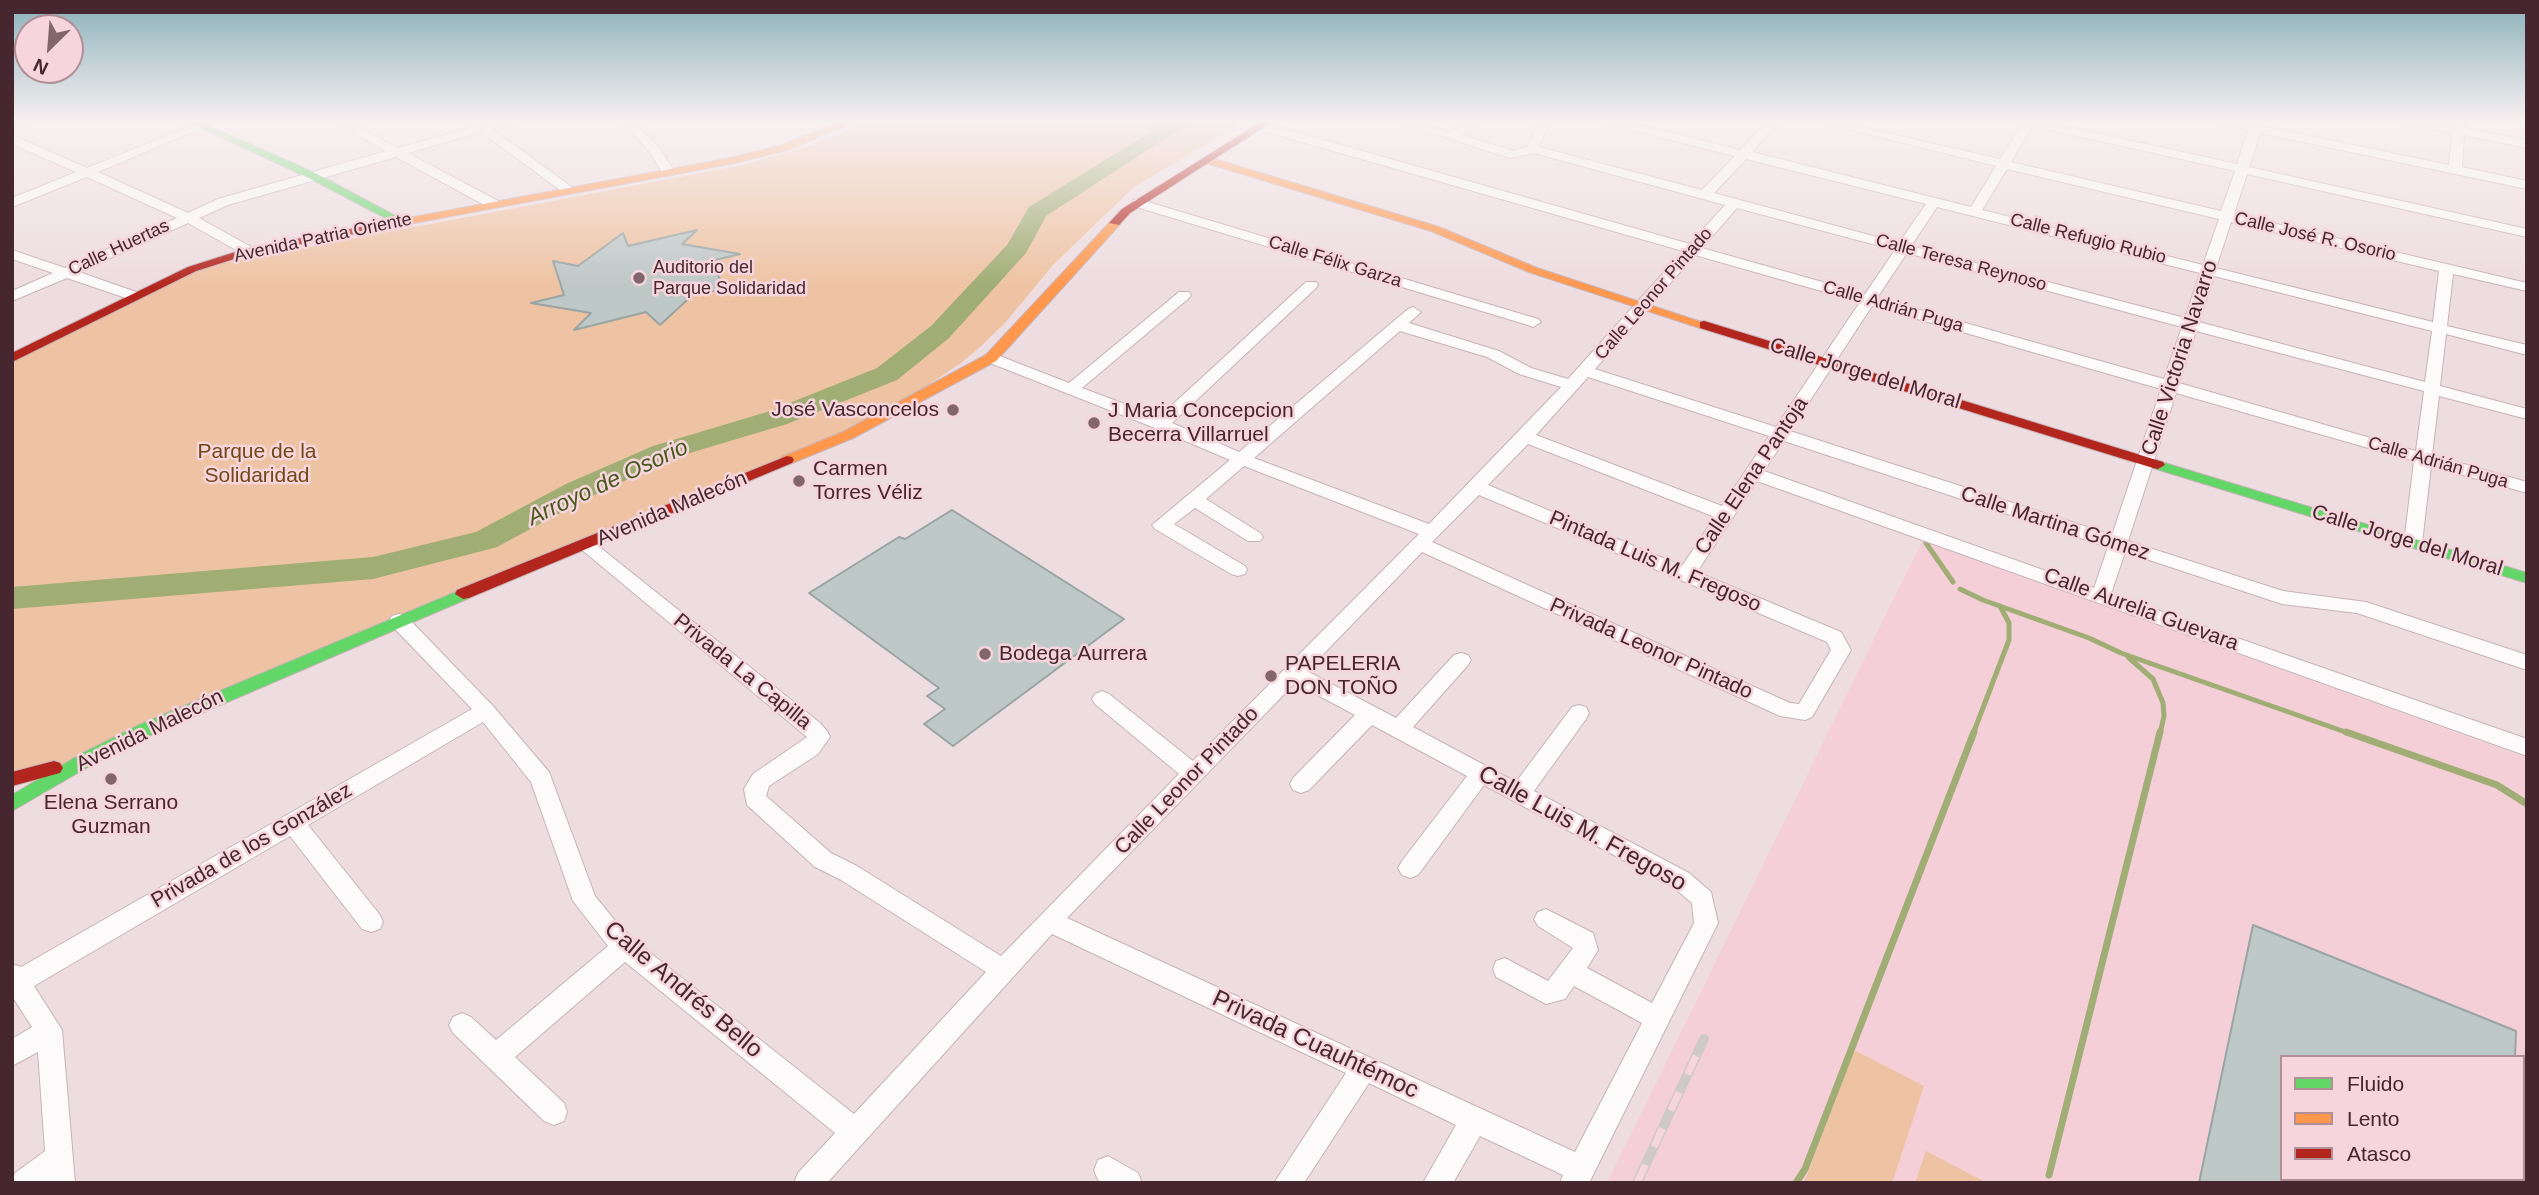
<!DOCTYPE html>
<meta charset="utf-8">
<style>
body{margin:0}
#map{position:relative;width:2539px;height:1195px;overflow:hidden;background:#eedde0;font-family:Arial,sans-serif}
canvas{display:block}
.frame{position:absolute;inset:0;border:14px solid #46272f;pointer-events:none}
.legend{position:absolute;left:2280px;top:1055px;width:245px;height:126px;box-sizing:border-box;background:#f6d5dc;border:2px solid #b08f97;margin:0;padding:9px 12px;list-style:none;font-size:21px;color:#46272f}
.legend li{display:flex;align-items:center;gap:14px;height:35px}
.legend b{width:35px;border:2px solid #b08f97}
.north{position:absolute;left:14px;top:14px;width:70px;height:70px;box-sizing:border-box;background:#f6d5dc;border:2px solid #b08f97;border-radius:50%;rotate:205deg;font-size:19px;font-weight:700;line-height:28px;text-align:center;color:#46272f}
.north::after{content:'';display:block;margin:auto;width:24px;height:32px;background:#81676d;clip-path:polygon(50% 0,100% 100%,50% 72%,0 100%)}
</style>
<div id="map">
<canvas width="2539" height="1195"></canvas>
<div class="frame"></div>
<ul class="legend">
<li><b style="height:9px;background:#63d668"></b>Fluido</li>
<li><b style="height:9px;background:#ff974d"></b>Lento</li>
<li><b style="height:9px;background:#b3261e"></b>Atasco</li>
</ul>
<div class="north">N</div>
</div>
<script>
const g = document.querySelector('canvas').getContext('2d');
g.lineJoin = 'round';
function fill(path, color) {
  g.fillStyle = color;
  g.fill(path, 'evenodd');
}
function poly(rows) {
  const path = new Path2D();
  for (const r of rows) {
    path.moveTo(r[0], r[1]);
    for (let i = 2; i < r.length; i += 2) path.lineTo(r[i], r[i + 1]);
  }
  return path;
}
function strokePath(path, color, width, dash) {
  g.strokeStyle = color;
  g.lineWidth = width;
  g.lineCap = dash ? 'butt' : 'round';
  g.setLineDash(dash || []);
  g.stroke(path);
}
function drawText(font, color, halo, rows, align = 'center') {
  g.font = font + ' Arial,sans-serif';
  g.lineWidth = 5;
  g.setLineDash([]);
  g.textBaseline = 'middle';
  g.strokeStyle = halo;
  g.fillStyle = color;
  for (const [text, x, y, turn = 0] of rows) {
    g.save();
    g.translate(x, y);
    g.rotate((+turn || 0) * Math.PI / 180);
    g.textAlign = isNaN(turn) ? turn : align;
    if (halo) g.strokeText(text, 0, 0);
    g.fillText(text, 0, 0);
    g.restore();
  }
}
const built = poly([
 [1922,541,2527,758,2527,1183,1607,1183],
 [2282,1057,2523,1057,2523,1179,2282,1179]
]);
const green = poly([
 [870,120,1247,120,1134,187,1053,265,1005,323,980,347,961,363,875,421,87,759,12,777,12,361,192,269,738,166,812,145],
 [1854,1050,1924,1086,1892,1183,1804,1183],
 [1926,1151,1987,1183,1915,1183]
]);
const streamFar1 = poly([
 [1926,543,1953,582],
 [1960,589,1983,600,2089,638,2121,653,2351,734],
 [2128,657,2153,679,2163,703,2164,716,2160,734],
 [1973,734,2009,640,2009,623,2000,606]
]);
const stream = poly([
 [2346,732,2497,785,2527,804],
 [2049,1175,2160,732],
 [1796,1183,1805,1169,1974,732]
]);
const river = poly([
 [1170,120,1194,120,1046,216,1026,253,949,338,897,380,787,424,673,458,588,498,497,547,486,550,373,579,12,609,12,587,373,557,476,532,566,484,653,446,767,412,877,368,931,326,1007,245,1029,207,1170,120]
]);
const building = poly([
 [697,230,682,244,740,254,711,261,727,293,699,289,660,325,646,312,574,330,591,313,531,303,564,295,553,261,578,266,623,233,628,246,697,230],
 [952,510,1124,619,953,746,924,724,945,709,927,696,939,688,809,593,899,537,905,539,952,510],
 [2253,925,2516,1031,2515,1057,2282,1057,2282,1183,2199,1183,2253,925]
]);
const street = poly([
 [25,120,42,120,12,132,12,124,25,120],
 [206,120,221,120,98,172,188,213,218,199,386,151,331,120,345,120,398,148,473,127,469,122,471,120,479,120,485,123,498,120,516,120,514,123,492,129,576,190,569,194,564,193,481,132,408,153,498,201,498,207,488,207,396,157,228,205,199,218,253,248,253,254,243,254,188,223,79,272,139,293,141,296,139,299,129,299,67,278,12,301,12,291,53,273,12,259,12,250,65,268,177,218,87,177,12,207,12,198,76,172,12,144,12,135,87,168,206,120],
 [619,120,631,120,657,145,675,172,674,175,664,175,648,150,619,120],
 [1391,120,1408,120,1450,132,1467,120,1480,120,1462,135,1514,151,1527,147,1539,120,1551,120,1539,147,1702,190,1735,156,1603,123,1601,120,1620,120,1740,150,1769,120,1781,120,1752,152,1971,207,1996,166,1811,120,1830,120,2000,159,2022,124,2016,120,2036,120,2237,164,2248,130,2213,123,2211,120,2251,123,2252,120,2264,120,2262,126,2449,165,2452,133,2401,123,2399,120,2421,120,2452,126,2453,120,2465,120,2464,128,2527,140,2527,148,2464,135,2462,167,2527,181,2527,189,2260,133,2249,167,2527,229,2527,237,2247,174,2234,214,2527,283,2527,291,2453,274,2447,326,2527,345,2527,355,2446,334,2440,386,2527,409,2527,419,2439,396,2432,455,2527,482,2527,493,2431,466,2422,543,2420,547,2406,547,2404,543,2414,461,2176,393,2128,541,2283,591,2366,602,2527,655,2527,670,2357,613,2282,604,2125,552,2111,594,2527,739,2527,756,1757,481,1697,572,1841,632,1851,650,1812,717,1805,720,1780,716,1422,552,1307,671,1396,718,1454,655,1461,653,1468,655,1471,660,1468,665,1413,727,1516,782,1572,707,1579,705,1586,707,1589,713,1586,719,1534,791,1689,873,1711,892,1718,923,1589,1183,1560,1183,1563,1175,1480,1136,1453,1183,1423,1183,1456,1125,1369,1083,1304,1183,1274,1183,1346,1073,1052,934,827,1183,794,1183,798,1173,835,1133,625,962,515,1057,564,1103,567,1112,564,1121,554,1125,544,1121,453,1033,449,1025,453,1017,462,1013,471,1017,496,1040,608,946,573,901,531,782,483,722,308,825,380,915,383,922,380,929,371,932,362,929,290,836,34,986,62,1030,75,1183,12,1183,15,1173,45,1151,38,1052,12,1066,12,1039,32,1027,12,996,12,964,21,967,472,709,392,626,389,621,392,616,399,614,406,616,493,706,549,772,595,896,616,922,634,940,854,1114,986,972,841,880,815,867,747,805,744,789,753,774,807,737,576,545,585,539,592,541,820,723,827,731,830,737,818,754,769,786,766,796,831,853,857,866,1001,956,1179,774,1095,704,1092,699,1095,694,1102,691,1109,694,1193,761,1419,534,1244,466,1206,499,1260,533,1263,537,1260,541,1248,541,1195,508,1174,524,1245,566,1247,570,1245,574,1238,576,1231,574,1155,529,1152,525,1230,460,1155,428,985,361,983,358,985,355,997,355,1069,383,1179,292,1189,292,1191,295,1189,298,1082,388,1159,417,1306,282,1316,282,1318,285,1316,288,1172,423,1239,452,1408,309,1413,307,1421,312,1409,323,1499,351,1531,368,1568,379,1683,251,1256,129,1256,123,1260,122,1690,244,1725,205,1534,153,1510,158,1391,120],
 [2032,126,2235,171,2221,211,2011,162,2032,126],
 [1746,159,1926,204,1899,243,1714,193,1746,159],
 [2007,169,2219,219,2203,265,1982,210,2007,169],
 [1937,207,2200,273,2185,318,1911,246,1937,207],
 [1737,208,1895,250,1865,294,1702,248,1737,208],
 [2231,222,2439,271,2433,322,2216,268,2231,222],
 [1907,253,2182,327,2164,379,1877,298,1907,253],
 [1695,255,1860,302,1776,427,1595,369,1695,255],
 [2214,276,2432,331,2425,382,2199,322,2214,276],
 [1872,306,2161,389,2112,535,1790,431,1872,306],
 [1400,331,1487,357,1519,374,1561,387,1429,524,1254,458,1400,331],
 [2196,331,2424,391,2416,451,2179,383,2196,331],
 [1588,377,1769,436,1722,506,1536,435,1588,377],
 [1784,441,2108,547,2094,588,1764,471,1784,441],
 [1528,444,1715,517,1682,566,1488,485,1528,444],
 [1479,495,1827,642,1831,650,1799,704,1790,703,1432,542,1479,495],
 [1295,683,1355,715,1293,778,1290,784,1293,790,1301,793,1309,790,1372,725,1467,776,1402,861,1398,868,1402,875,1410,878,1418,875,1484,785,1673,887,1692,903,1694,923,1652,1003,1587,968,1598,950,1593,933,1546,909,1538,912,1534,919,1538,926,1573,948,1548,981,1505,958,1496,961,1493,969,1496,977,1546,1004,1565,999,1574,986,1642,1023,1575,1152,1067,918,1295,683],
 [1138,199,1538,319,1541,322,1533,327,1528,325,1133,206,1133,200,1138,199],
 [1108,1156,1138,1173,1142,1183,1103,1183,1098,1180,1094,1170,1098,1160,1108,1156]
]);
const fast = poly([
 [184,120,196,120,317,174,405,221,395,223,309,178,184,120],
 [2158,461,2527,573,2527,583,2153,468,2151,465,2158,461],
 [463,589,471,594,469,598,153,734,93,764,12,811,12,795,81,754,141,724,463,589]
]);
const slow = poly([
 [846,120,859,120,787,150,730,164,387,228,381,225,387,222,730,158,779,146,846,120],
 [1203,158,1211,158,1439,227,1537,268,1710,325,1708,328,1700,328,1529,272,1431,231,1203,162,1203,158],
 [1111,221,1121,223,996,361,853,438,792,463,782,463,780,460,782,457,843,432,986,355,1111,221]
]);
const jam = poly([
 [1264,120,1275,120,1130,213,1119,225,1109,223,1122,209,1264,120],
 [387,222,391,223,391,227,250,254,196,271,12,362,12,353,188,267,248,248,387,222],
 [1704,321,2163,462,2165,465,2158,469,2153,468,1700,328,1700,322,1704,321],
 [787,456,792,457,794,460,792,463,469,598,463,599,455,594,457,590,787,456],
 [54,761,60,763,63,768,60,773,12,786,12,772,54,761]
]);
const rail = poly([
 [1637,1183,1704,1039]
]);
const markers = [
 [639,278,7,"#81676d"],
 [953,410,7,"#81676d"],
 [1094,423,7,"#81676d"],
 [799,481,7,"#81676d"],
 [985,654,7,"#81676d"],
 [1271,676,7,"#81676d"],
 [111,779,7,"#81676d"]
];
const farStreetnames = [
 ["Calle José R. Osorio",2315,237,13],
 ["Avenida Patria Oriente",323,238,-12],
 ["Calle Refugio Rubio",2088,239,14],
 ["Calle Huertas",119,248,-25],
 ["Calle Félix Garza",1335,262,17],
 ["Calle Teresa Reynoso",1961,263,15],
 ["Calle Leonor Pintado",1654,294,-49],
 ["Calle Adrián Puga",1893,307,16],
 ["Calle Adrián Puga",2438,463,16]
];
const farPoinames = [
 ["Auditorio del",653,268],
 ["Parque Solidaridad",653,289]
];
const streetNames = [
 ["Calle Victoria Navarro",2180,358,-72],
 ["Calle Jorge del Moral",1865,374,17],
 ["Calle Elena Pantoja",1752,476,-56],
 ["Avenida Malecón",672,509,-23],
 ["Calle Martina Gómez",2055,524,18],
 ["Calle Jorge del Moral",2407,541,17],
 ["Pintada Luis M. Fregoso",1655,562,23],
 ["Calle Aurelia Guevara",2141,610,20],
 ["Privada Leonor Pintado",1651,649,24],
 ["Privada La Capilla",742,672,39],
 ["Avenida Malecón",150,731,-26],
 ["Calle Leonor Pintado",1187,781,-46],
 ["Privada de los González",252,846,-30]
];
const poiNames = [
 ["José Vasconcelos",939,410,"right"],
 ["J Maria Concepcion",1108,411],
 ["Becerra Villarruel",1108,435],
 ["Carmen",813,469],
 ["Torres Véliz",813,493],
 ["Bodega Aurrera",999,654],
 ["PAPELERIA",1285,664],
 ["DON TOÑO",1285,688],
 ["Elena Serrano",111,803,"center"],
 ["Guzman",111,827,"center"]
];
const parkNames = [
 ["Parque de la",257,452],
 ["Solidaridad",257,476]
];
const waterNames = [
 ["Arroyo de Osorio",608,483,-25]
];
const nearStreetnames = [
 ["Calle Luis M. Fregoso",1582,829,29],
 ["Calle Andrés Bello",683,990,40],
 ["Privada Cuauhtémoc",1315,1045,25]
];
fill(built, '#f4cfd7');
fill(green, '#eec3a3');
strokePath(streamFar1, '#a0ad74', 5);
strokePath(stream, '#a0ad74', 7);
fill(river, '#a0ad74');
fill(building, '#bec8c7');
strokePath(building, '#99a5a4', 2);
strokePath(street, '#c8b2b7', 2);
strokePath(fast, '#c8b2b7', 2);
strokePath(slow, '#c8b2b7', 2);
strokePath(jam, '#c8b2b7', 2);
fill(street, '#fcfafa');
fill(fast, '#63d668');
fill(slow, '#ff974d');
fill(jam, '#b3261e');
strokePath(rail, '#cfc9ca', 10);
strokePath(rail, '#f6d5dc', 7, [20]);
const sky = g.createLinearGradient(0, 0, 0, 287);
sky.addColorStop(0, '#8bb1ba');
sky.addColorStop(0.42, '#f7f0f1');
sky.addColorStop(1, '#f7f0f100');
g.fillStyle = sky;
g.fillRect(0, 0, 2539, 287);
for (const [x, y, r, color] of markers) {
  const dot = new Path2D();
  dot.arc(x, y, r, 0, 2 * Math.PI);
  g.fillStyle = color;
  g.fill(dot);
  strokePath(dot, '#f6d5dc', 2.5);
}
drawText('18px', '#46272f', '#f6d5dc', farStreetnames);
drawText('18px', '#46272f', '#f6d5dc', farPoinames, 'left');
drawText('21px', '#46272f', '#f6d5dc', streetNames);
drawText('21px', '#46272f', '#f6d5dc', poiNames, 'left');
drawText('21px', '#744716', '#f6d5dc', parkNames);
drawText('italic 23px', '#47591d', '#f6d5dc', waterNames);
drawText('24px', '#46272f', '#f6d5dc', nearStreetnames);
</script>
